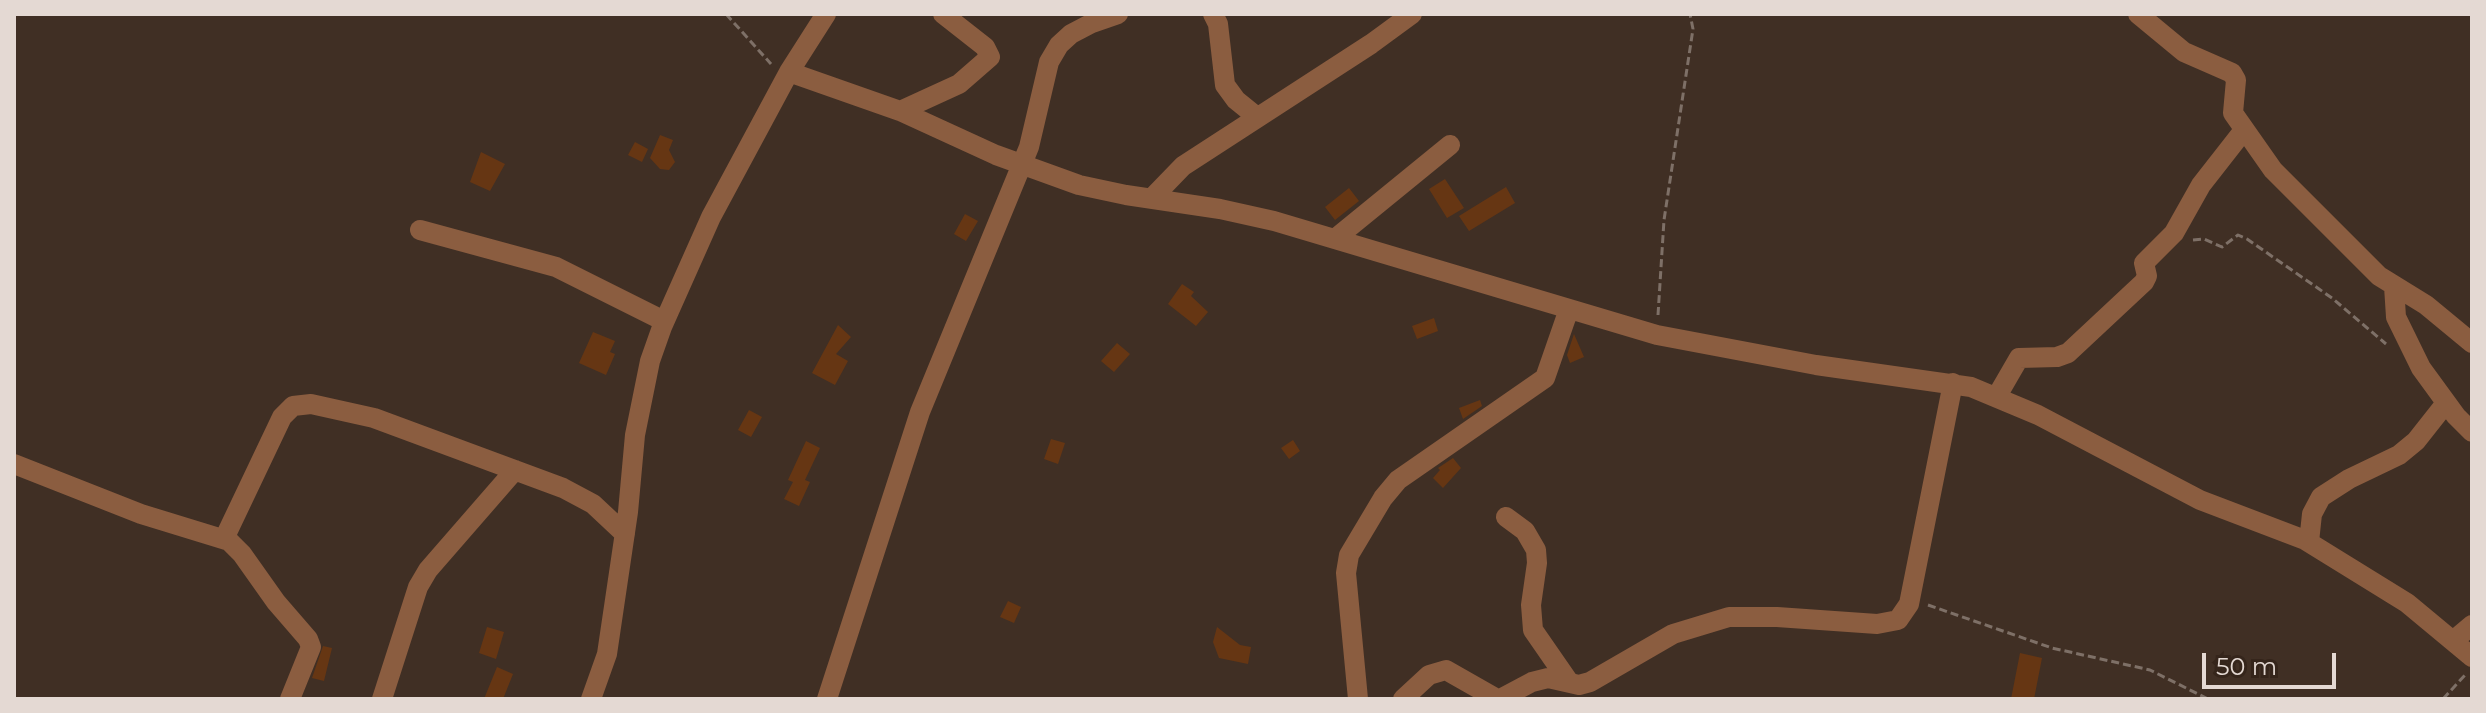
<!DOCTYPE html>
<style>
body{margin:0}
#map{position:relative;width:2486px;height:713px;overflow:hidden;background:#402f24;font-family:Montserrat,sans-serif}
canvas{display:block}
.frame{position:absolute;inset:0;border:16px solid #e4d9d3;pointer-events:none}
.scale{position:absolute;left:2202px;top:653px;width:134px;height:36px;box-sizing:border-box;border:4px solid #e4d9d3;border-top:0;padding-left:10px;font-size:24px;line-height:28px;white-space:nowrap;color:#e4d9d3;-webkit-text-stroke:6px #35251b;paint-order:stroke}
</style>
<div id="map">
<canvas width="2486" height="713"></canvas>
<div class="frame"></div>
<div class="scale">50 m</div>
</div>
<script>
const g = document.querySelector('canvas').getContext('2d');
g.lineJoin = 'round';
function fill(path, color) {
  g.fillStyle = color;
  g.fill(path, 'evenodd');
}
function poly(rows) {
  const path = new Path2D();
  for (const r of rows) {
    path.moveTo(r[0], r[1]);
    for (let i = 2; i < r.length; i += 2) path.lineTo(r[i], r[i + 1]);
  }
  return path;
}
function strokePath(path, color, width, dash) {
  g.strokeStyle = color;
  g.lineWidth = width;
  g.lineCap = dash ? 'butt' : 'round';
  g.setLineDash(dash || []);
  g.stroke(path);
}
const building = poly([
 [660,135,673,140,669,150,675,162,669,170,660,169,650,158],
 [635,142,648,149,642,162,628,155],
 [481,152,505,164,490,191,470,182],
 [1445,179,1464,208,1447,218,1429,189],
 [1506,187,1515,203,1469,231,1459,216],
 [1349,188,1359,201,1335,220,1325,207],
 [965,214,978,221,966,241,954,234],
 [1182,284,1194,292,1191,296,1208,312,1196,326,1168,304],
 [1434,318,1438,331,1417,339,1412,326],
 [838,325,851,337,836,354,848,361,835,385,812,373],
 [593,332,615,341,610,352,615,354,606,375,579,363],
 [1574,334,1584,357,1570,363,1567,355],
 [1117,343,1130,354,1114,372,1101,361],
 [1480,400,1482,406,1463,419,1459,408],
 [749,410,762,417,751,437,738,430],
 [1051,439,1065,443,1058,464,1044,459],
 [1293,440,1300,451,1289,459,1281,448],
 [806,441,820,448,805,480,810,482,799,506,784,499,793,482,788,480],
 [1453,458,1461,468,1443,488,1433,478,1440,470,1438,468],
 [1008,601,1021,607,1014,623,1000,617],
 [487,627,504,632,496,659,479,653],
 [1217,627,1240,645,1251,647,1248,664,1219,658,1213,642],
 [323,646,332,648,324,681,312,678],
 [2020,653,2042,658,2034,699,2011,699],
 [497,667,513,674,503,699,484,699]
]);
const path = poly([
 [726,14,771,64],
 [2193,240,2204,239,2222,247,2238,235,2247,239,2332,298,2386,344],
 [1658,315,1664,220,1693,29,1690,14],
 [1928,605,2052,648,2150,670,2208,699],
 [2443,699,2465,675]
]);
const minor = poly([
 [1213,14,1218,24,1225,85,1236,100,1257,117],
 [2138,14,2184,52,2232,73,2236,80,2233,113,2273,170,2379,276,2426,305,2472,343],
 [789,72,900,111,996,155,1079,185,1126,195,1220,209,1274,221,1657,335,1816,365,1971,387,2038,415,2200,500,2305,540,2407,603,2472,657],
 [900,111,959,84,990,57,985,47,943,14],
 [1152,198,1183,166,1371,44,1412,14],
 [420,230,556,267,664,321],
 [1336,238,1450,145],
 [2394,286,2396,317,2421,368,2456,416,2472,432],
 [1997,396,2019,358,2057,357,2068,353,2144,282,2147,276,2144,263,2174,233,2201,185,2244,130],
 [14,464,141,514,229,541,242,554,276,602,308,639,311,647,290,699],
 [1506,517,1525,531,1536,550,1537,563,1531,605,1533,630,1569,682],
 [224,539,282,417,293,406,311,404,374,418,563,488,593,504,625,534],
 [2309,542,2312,514,2321,497,2349,479,2399,455,2416,441,2446,403],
 [2453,641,2472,625],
 [382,699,418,587,428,570,515,470],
 [591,699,607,654,628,512,635,435,650,361,662,327,711,217,789,72,826,14],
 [827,699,920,412,1029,147,1049,62,1059,45,1071,34,1092,23,1118,14],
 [1358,699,1346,573,1349,555,1383,498,1398,480,1545,378,1569,309],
 [1403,699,1429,675,1446,670,1497,699],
 [1500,699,1532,682,1548,678,1579,685,1590,682,1673,634,1729,617,1777,617,1877,624,1898,620,1909,604,1953,383]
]);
fill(building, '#663613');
strokePath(path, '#7e7067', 3, [8, 4]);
strokePath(minor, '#8b5d40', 20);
</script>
